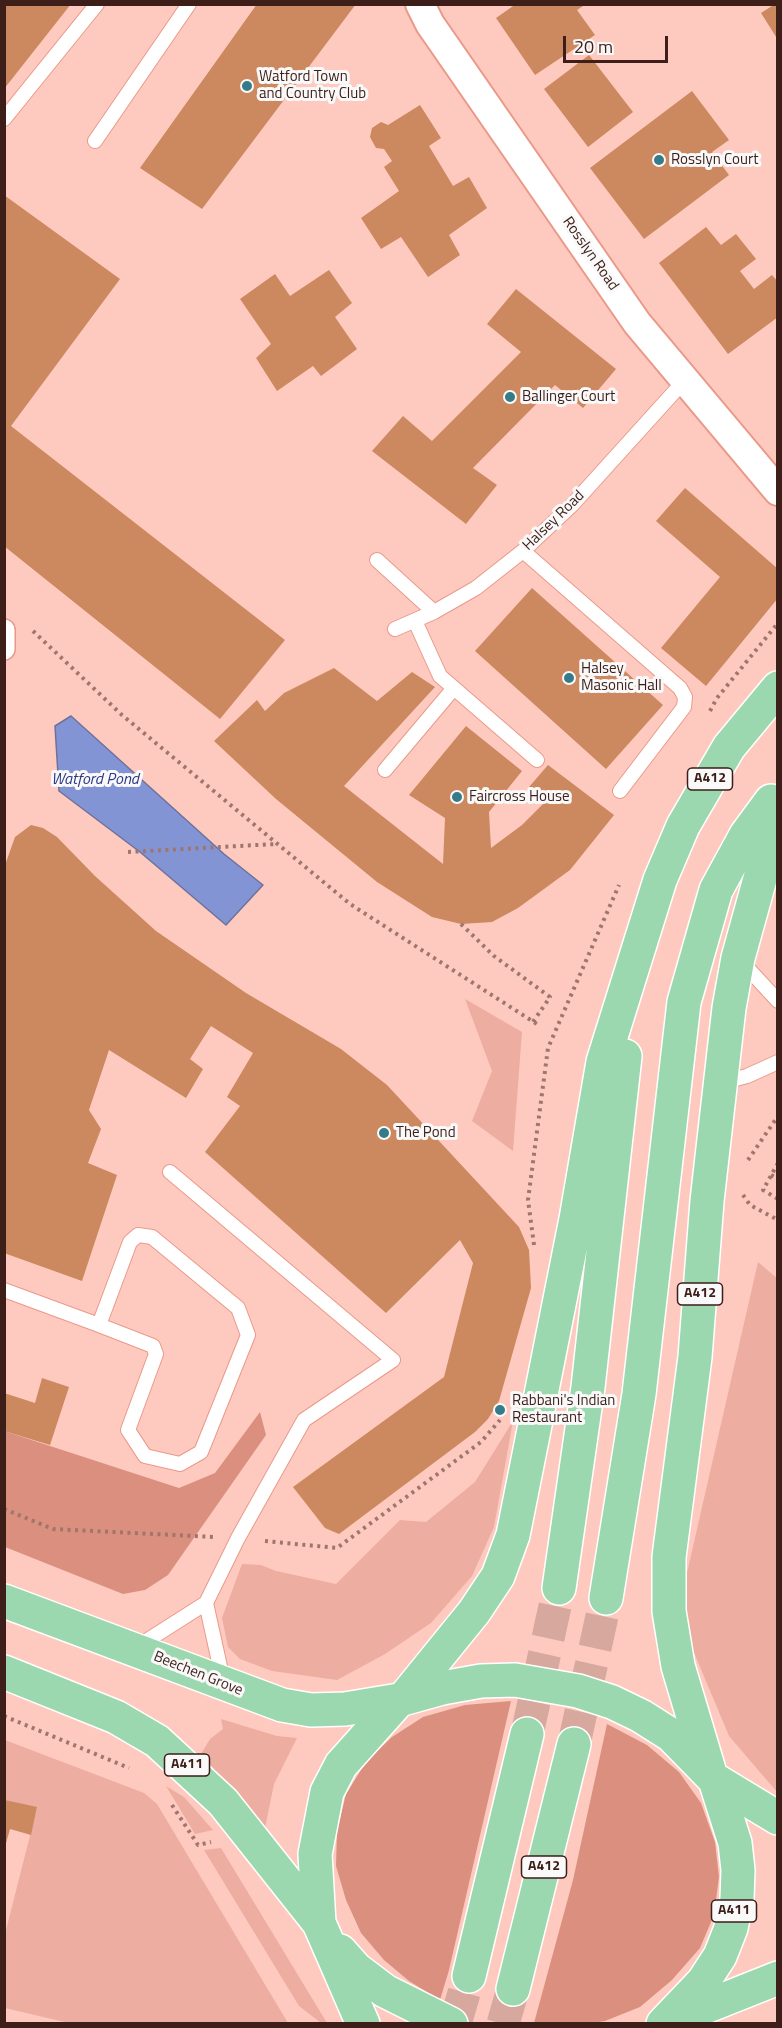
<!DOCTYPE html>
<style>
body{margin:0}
#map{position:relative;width:782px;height:2028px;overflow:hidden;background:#fecabf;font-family:"Titillium Web",sans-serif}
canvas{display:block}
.frame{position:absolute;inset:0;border:6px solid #3d1e18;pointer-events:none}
.scale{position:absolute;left:563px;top:36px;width:105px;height:27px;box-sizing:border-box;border:3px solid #3d1e18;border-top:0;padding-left:8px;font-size:18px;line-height:21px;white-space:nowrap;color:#3d1e18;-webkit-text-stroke:4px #f9f9f9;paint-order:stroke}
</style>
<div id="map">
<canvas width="782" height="2028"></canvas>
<div class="frame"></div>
<div class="scale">20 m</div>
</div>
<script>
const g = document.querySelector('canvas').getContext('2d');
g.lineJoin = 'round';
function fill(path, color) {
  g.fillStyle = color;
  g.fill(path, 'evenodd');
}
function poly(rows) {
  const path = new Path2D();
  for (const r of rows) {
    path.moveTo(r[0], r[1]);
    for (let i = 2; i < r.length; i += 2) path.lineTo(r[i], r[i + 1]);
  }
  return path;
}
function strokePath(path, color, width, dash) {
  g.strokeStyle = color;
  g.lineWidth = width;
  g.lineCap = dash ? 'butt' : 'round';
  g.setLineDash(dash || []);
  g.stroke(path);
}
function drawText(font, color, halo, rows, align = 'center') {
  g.font = font + ' "Titillium Web",sans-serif';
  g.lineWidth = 6;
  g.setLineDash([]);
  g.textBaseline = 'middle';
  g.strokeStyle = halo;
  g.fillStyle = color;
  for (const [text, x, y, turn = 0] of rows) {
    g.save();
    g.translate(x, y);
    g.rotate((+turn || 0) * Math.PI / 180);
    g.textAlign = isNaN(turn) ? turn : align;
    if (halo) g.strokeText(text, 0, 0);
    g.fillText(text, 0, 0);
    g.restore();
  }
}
const green = poly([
 [465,999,522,1032,513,1151,472,1121,492,1071],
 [758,1262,778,1279,777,1792,729,1736,690,1643,684,1586],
 [513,1421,494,1527,472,1576,431,1623,385,1654,337,1680,272,1671,240,1659,228,1647,222,1618,242,1564,261,1565,276,1571,336,1584,400,1520,426,1522,475,1482],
 [221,1719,277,1736,297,1738,274,1784,265,1828,201,1754,210,1739,223,1729],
 [5,1740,144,1793,157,1804,288,2023,73,2024,5,2008,4,1938,37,1808,5,1800],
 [166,1786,184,1797,213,1830,195,1834],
 [221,1848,327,2023,321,2023,299,2006,204,1850]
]);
const forest = poly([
 [260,1412,266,1435,168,1575,145,1590,123,1594,5,1547,4,1431,179,1488,215,1473],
 [511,1701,449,1970,440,2000,409,1981,384,1960,361,1933,346,1900,336,1866,337,1831,346,1794,366,1762,392,1737,423,1717,465,1705],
 [607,1724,647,1745,679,1772,701,1803,715,1842,719,1877,714,1915,700,1948,672,1980,640,2007,605,2021,592,2023,534,2023,573,1880]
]);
const water = poly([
 [71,716,224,854,263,885,226,925,140,852,59,791,55,726,71,716]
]);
const building = poly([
 [4,4,71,4,4,89],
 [257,4,356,4,202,209,140,168],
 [516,4,586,4,577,10,595,35,535,75,496,18],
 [775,4,778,4,778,40,761,13],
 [589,55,633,112,588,147,544,89],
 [692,91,729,140,712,152,729,175,644,239,590,168],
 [420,105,441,138,429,146,453,186,469,177,487,208,449,235,460,255,428,277,401,237,381,249,361,218,399,191,384,167,392,161,384,149,376,148,370,137,372,128,381,122,388,125],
 [4,195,120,279,11,426,285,640,220,719,4,546],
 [706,227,721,245,736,234,756,259,740,271,754,289,772,275,778,282,778,317,728,354,659,263],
 [329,270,352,303,335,317,357,349,321,376,313,366,277,391,256,358,271,344,240,299,275,274,290,296],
 [516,289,616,369,583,408,555,385,473,468,497,485,466,524,372,451,403,416,432,441,521,352,487,324],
 [685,488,778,569,778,598,706,686,661,648,720,577,656,521],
 [532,588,663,705,606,769,475,651],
 [334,668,377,701,412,672,435,687,344,786,443,864,445,818,409,795,466,726,522,771,489,812,491,848,522,825,547,800,529,787,548,765,614,815,570,870,518,908,492,922,461,924,432,917,377,882,276,799,214,741,257,700,265,711,284,693],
 [31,825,43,828,57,837,95,876,156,931,246,993,341,1049,387,1085,519,1227,529,1250,531,1288,499,1401,488,1419,475,1432,339,1534,325,1528,293,1487,444,1377,473,1263,460,1240,386,1313,205,1152,240,1106,227,1097,253,1053,211,1026,190,1059,203,1069,186,1098,109,1050,89,1110,101,1129,88,1163,117,1175,82,1281,4,1253,4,868,15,837],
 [42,1378,69,1387,50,1445,4,1431,4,1393,35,1403],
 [5,1800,37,1807,31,1835,10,1829,5,1847]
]);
const primaryTunnel = poly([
 [527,1734,559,1588],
 [574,1744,606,1598],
 [455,2024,469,1976],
 [503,2024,513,1989]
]);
const path = poly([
 [33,631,122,715,350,904,540,1026],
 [710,711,717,698,778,623],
 [128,852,276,844],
 [461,924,494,956,550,997,533,1022],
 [748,1160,778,1116],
 [778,1163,763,1190,778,1199],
 [771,1175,778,1179],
 [743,1195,750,1205,778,1220],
 [534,1245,528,1200,548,1048,619,885],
 [4,1509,53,1529,213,1537],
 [265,1541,337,1548,481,1442,500,1420],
 [4,1716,129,1768],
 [172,1805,198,1845,211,1842]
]);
const service = poly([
 [4,119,97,4],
 [95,141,189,4],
 [523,551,680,688,685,697,684,707,620,791],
 [377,560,434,612],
 [415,621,440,676,537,760],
 [395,629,434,612,476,588,523,551,572,505,685,380],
 [385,770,454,688],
 [740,960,778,1001],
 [721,1083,747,1076,778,1062],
 [138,1235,152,1237,238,1308,248,1335,201,1452,180,1464,145,1456,128,1430,156,1354,153,1346,99,1325,130,1242,138,1235],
 [4,1290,99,1325],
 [206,1603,223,1680],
 [137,1647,206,1603,238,1538,304,1420,393,1360,170,1172]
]);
const pedestrian = poly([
 [4,630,4,649]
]);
const minor = poly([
 [420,4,430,24,637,323,778,491]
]);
const primary = poly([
 [559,1588,588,1387,625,1056],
 [606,1598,639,1394,684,1002,716,890,746,835,771,801],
 [4,1601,282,1705,311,1710,345,1709,399,1700],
 [4,1672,116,1717,157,1741,223,1802,319,1923],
 [405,1697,474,1612,498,1576,513,1535,576,1219,603,1062,660,880,683,826,729,747,778,688],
 [709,1770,678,1666,669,1611,669,1557,695,1357,707,1201,729,1008,738,958,778,814],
 [715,1780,778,1818],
 [340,1951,356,1969,385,1991,451,2024],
 [469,1976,527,1734],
 [513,1989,574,1744],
 [675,2019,778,1978],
 [363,2024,319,1923,315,1854,327,1792,341,1765,399,1700,442,1688,481,1681,515,1680,578,1691,612,1702,641,1716,671,1735,715,1780,735,1843,738,1870,737,1899,731,1928,720,1956,703,1982,663,2024]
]);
const markers = [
 [247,86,6,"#357b88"],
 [659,160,6,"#357b88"],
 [510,397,6,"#357b88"],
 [569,678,6,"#357b88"],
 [457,797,6,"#357b88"],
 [384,1133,6,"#357b88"],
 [500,1410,6,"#357b88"]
];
const shields = [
 [710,779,45],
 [700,1294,45],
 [187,1765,45],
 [544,1867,45],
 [734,1911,45]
];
const shieldNames = [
 ["A412",710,779],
 ["A412",700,1294],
 ["A411",187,1765],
 ["A412",544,1867],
 ["A411",734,1911]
];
const poiNames = [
 ["Watford Town",259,77],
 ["and Country Club",259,94],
 ["Rosslyn Court",671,160],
 ["Ballinger Court",522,397],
 ["Halsey",581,669],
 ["Masonic Hall",581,686],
 ["Faircross House",469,797],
 ["The Pond",396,1133],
 ["Rabbani's Indian",512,1401],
 ["Restaurant",512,1418]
];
const streetNames = [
 ["Rosslyn Road",590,254,55],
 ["Halsey Road",554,521,-44],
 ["Beechen Grove",198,1674,22]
];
const waterNames = [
 ["Watford Pond",95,780]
];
fill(green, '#edada0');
fill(forest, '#db8f7f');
fill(water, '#8394d4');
strokePath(water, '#6e719c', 1.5);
fill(building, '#cc885e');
strokePath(primaryTunnel, '#d7a89e', 33, [33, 16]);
strokePath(service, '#ea9989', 16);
strokePath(pedestrian, '#ea9989', 24);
strokePath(minor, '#ea9989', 32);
strokePath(primary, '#fff', 36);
strokePath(path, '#9f766d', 4, [3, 4.5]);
strokePath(service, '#fff', 14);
strokePath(pedestrian, '#fff', 21);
strokePath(minor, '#fff', 28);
strokePath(primary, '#9bd7af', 33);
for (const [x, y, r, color] of markers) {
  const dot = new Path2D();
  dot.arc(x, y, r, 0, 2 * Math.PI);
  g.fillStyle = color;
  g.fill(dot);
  strokePath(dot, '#f9f9f9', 2);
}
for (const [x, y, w] of shields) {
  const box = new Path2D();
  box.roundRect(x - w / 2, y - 11, w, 22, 4.5);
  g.fillStyle = '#f9f9f9';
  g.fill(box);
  strokePath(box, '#3d1e18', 1.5);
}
drawText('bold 14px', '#3d1e18', null, shieldNames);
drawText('15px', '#3d1e18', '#f9f9f9', poiNames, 'left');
drawText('15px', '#3d1e18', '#f9f9f9', streetNames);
drawText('italic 16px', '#2d3984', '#f9f9f9', waterNames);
</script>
